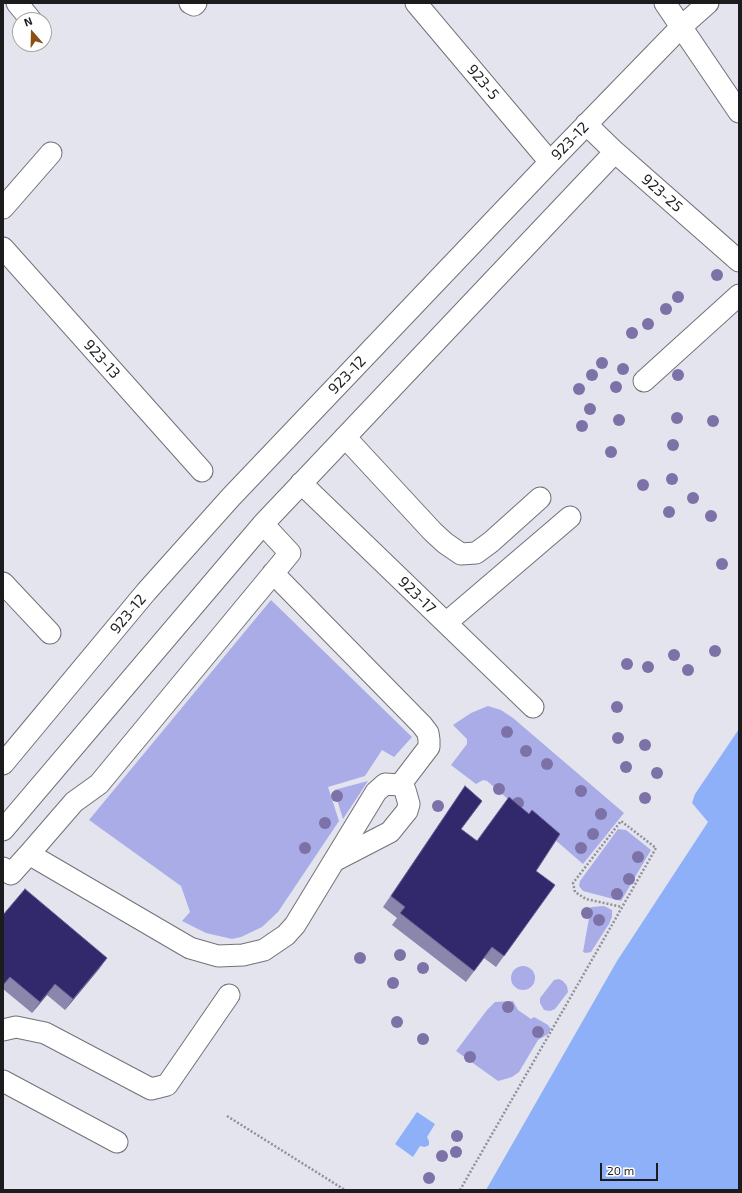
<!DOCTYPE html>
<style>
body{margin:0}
#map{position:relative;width:742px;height:1193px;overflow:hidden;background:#e3e4ed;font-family:"Exo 2",sans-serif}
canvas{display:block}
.frame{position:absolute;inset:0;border:4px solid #1c1c1f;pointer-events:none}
.north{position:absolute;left:12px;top:12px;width:40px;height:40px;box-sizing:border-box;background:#fff;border:1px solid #a4a4a5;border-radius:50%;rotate:340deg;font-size:11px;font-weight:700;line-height:16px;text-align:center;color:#1c1c1f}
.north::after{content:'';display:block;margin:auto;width:14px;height:18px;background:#8c4e12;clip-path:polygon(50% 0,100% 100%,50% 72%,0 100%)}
.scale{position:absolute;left:600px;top:1163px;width:58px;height:18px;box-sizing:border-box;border:2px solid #1c1c1f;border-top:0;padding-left:5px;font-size:12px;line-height:14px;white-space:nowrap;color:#1c1c1f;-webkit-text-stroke:3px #fff;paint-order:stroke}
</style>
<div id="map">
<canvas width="742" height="1193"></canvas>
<div class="frame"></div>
<div class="north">N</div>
<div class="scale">20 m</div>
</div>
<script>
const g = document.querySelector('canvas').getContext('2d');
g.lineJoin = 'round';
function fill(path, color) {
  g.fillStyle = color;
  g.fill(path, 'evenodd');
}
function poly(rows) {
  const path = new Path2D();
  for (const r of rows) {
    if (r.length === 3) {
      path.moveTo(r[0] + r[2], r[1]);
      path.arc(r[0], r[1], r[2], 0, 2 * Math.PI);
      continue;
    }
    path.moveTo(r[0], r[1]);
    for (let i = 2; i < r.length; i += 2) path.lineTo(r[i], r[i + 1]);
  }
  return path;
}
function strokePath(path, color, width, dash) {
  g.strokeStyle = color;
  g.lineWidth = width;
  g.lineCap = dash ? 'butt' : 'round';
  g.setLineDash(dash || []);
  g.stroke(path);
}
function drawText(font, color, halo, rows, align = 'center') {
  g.font = font + ' "Exo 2",sans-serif';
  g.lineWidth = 4;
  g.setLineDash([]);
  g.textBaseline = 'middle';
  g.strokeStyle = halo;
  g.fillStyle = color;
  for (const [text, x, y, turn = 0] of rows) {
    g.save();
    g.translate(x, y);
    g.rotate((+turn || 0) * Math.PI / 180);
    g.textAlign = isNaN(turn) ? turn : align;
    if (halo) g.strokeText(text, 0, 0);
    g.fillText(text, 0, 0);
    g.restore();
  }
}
const green = poly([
 [271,600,412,737,394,757,382,750,365,776,328,787,339,821,278,912,262,927,241,937,232,939,206,933,182,921,190,912,181,886,89,820],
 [488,706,501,710,513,718,624,813,583,864,487,781,483,780,476,784,451,765,467,744,467,739,453,725,471,713],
 [368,781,343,819,334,790],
 [618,829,626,830,651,850,621,901,583,891,579,886,580,881],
 [604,906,612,910,612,917,609,924,591,952,586,953,583,952,591,907],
 [523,978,12],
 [559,979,563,981,567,986,568,992,555,1009,550,1011,544,1010,540,1003,540,998,554,980],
 [513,1001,518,1010,531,1019,534,1017,548,1025,551,1029,548,1034,538,1040,519,1072,512,1077,498,1081,456,1051,487,1010,495,1002]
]);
const water = poly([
 [739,729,739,1190,486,1190,617,961,708,822,692,803,695,794],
 [417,1112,435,1124,427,1137,429,1141,429,1145,425,1147,420,1146,413,1157,395,1144]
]);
const path = poly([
 [227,1116,345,1190],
 [460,1190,656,848,621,821,573,883,575,892,586,899,622,907]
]);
const minor = poly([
 [17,3,31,20],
 [190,3,194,5,196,3],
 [416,3,550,162],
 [665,3,739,112],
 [586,124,615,152,739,261],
 [3,208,51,153],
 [3,248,202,471],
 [644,381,739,295],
 [345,437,433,532,445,543,461,554,476,553,491,542,540,498],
 [301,483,533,707],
 [3,583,50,633],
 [446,623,570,517],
 [3,764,146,592,231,497,550,162,681,27,708,3],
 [3,830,263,524,615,152],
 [29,854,74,802,99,784,290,553,263,524],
 [334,861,390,832,407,811,409,804,405,790,400,785],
 [3,868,11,874,29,854,190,948,218,956,243,955,264,950,286,935,295,925,376,792,385,784,400,785,429,747,429,740,428,733,422,725,273,573],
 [3,1030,16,1027,45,1033,151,1089,167,1085,229,995],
 [3,1081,117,1142]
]);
const trees = [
 [717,275],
 [678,297],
 [666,309],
 [648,324],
 [632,333],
 [602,363],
 [623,369],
 [592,375],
 [678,375],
 [616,387],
 [579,389],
 [590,409],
 [677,418],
 [619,420],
 [713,421],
 [582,426],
 [673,445],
 [611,452],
 [672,479],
 [643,485],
 [693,498],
 [669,512],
 [711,516],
 [722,564],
 [715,651],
 [674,655],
 [627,664],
 [648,667],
 [688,670],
 [617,707],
 [507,732],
 [618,738],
 [645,745],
 [526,751],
 [547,764],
 [626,767],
 [657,773],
 [499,789],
 [581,791],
 [337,796],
 [645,798],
 [518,803],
 [438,806],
 [601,814],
 [325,823],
 [593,834],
 [305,848],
 [581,848],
 [638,857],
 [629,879],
 [617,894],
 [587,913],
 [599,920],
 [400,955],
 [360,958],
 [423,968],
 [393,983],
 [508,1007],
 [397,1022],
 [538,1032],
 [423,1039],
 [470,1057],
 [457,1136],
 [456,1152],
 [442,1156],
 [429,1178]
];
const wall = poly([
 [465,786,482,801,461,829,477,841,536,871,555,885,496,967,484,958,466,982,392,925,397,918,383,907],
 [3,915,107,958,99,969,65,1010,47,995,32,1013,3,989]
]);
const shadedWall = poly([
 [107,958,99,969,65,1010,73,999],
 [55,984,47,995,32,1013,40,1002]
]);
const building = poly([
 [465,786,482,801,461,829,477,841,509,797,529,814,532,810,560,834,536,871,555,885,504,956,492,947,474,971,400,913,405,907,391,896,465,786],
 [25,889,107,958,73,999,55,984,40,1002,10,977,3,985,3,915,25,889]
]);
const streetNames = [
 ["923-5",483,82,50],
 ["923-12",570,141,-46],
 ["923-25",662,193,41],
 ["923-13",102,359,48],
 ["923-12",347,375,-46],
 ["923-17",417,595,44],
 ["923-12",128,614,-50]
];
fill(green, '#aaace8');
fill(water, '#8db0f8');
strokePath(minor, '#717279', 23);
strokePath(path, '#909097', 2.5, [2, 2]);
strokePath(minor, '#fff', 21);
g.fillStyle = '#7c72a7';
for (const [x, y] of trees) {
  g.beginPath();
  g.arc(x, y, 6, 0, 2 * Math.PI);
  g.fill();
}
fill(wall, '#8a86ac');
fill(shadedWall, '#676193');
fill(building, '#32296c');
strokePath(building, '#676193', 1);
drawText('15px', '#1c1c1f', '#fff', streetNames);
</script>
